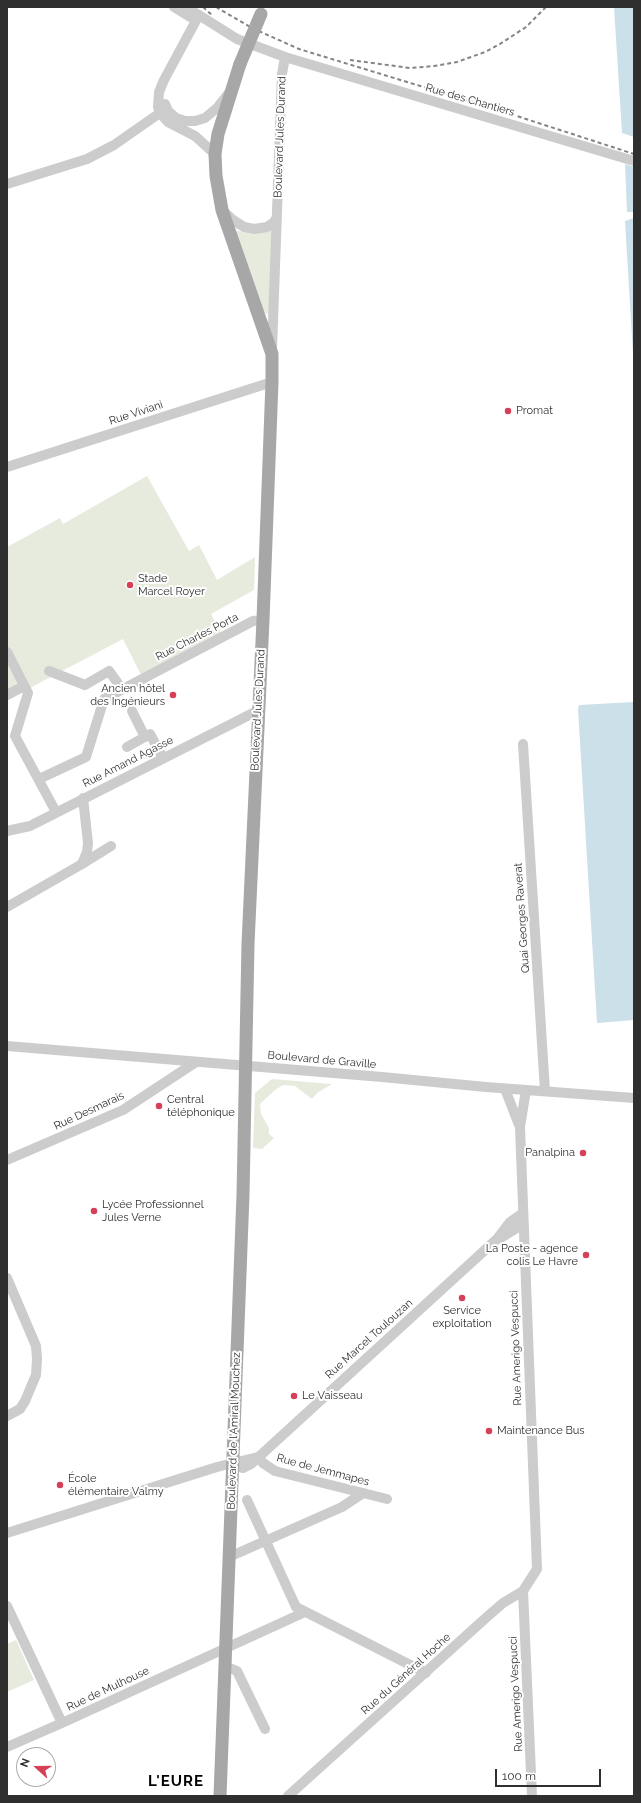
<!DOCTYPE html>
<meta charset="utf-8">
<style>
body{margin:0}
#map{position:relative;width:641px;height:1803px;overflow:hidden;background:#fff;font-family:Raleway,sans-serif}
canvas{display:block}
.frame{position:absolute;inset:0;border:8px solid #2f2f2f;pointer-events:none}
.north{position:absolute;left:16px;top:1747px;width:40px;height:40px;box-sizing:border-box;background:#fff;border:1px solid #acacac;border-radius:50%;rotate:291deg;font-size:11px;font-weight:700;line-height:16px;text-align:center;color:#2f2f2f}
.north::after{content:'';display:block;margin:auto;width:14px;height:18px;background:#d64057;clip-path:polygon(50% 0,100% 100%,50% 72%,0 100%)}
.scale{position:absolute;left:495px;top:1769px;width:106px;height:18px;box-sizing:border-box;border:2px solid #2f2f2f;border-top:0;padding-left:5px;font-size:12px;line-height:14px;white-space:nowrap;color:#2f2f2f;-webkit-text-stroke:3px #fff;paint-order:stroke}
</style>
<div id="map">
<canvas width="641" height="1803"></canvas>
<div class="frame"></div>
<div class="north">N</div>
<div class="scale">100 m</div>
</div>
<script>
const g = document.querySelector('canvas').getContext('2d');
g.lineJoin = 'round';
function fill(path, color) {
  g.fillStyle = color;
  g.fill(path, 'evenodd');
}
function poly(rows) {
  const path = new Path2D();
  for (const r of rows) {
    path.moveTo(r[0], r[1]);
    for (let i = 2; i < r.length; i += 2) path.lineTo(r[i], r[i + 1]);
  }
  return path;
}
function strokePath(path, color, width, dash) {
  g.strokeStyle = color;
  g.lineWidth = width;
  g.lineCap = dash ? 'butt' : 'round';
  g.setLineDash(dash || []);
  g.stroke(path);
}
function drawText(font, color, halo, rows, align = 'center') {
  g.font = font + ' Raleway,sans-serif';
  g.lineWidth = 4;
  g.setLineDash([]);
  g.textBaseline = 'middle';
  g.strokeStyle = halo;
  g.fillStyle = color;
  for (const [text, x, y, turn = 0] of rows) {
    g.save();
    g.translate(x, y);
    g.rotate((+turn || 0) * Math.PI / 180);
    g.textAlign = isNaN(turn) ? turn : align;
    if (halo) g.strokeText(text, 0, 0);
    g.fillText(text, 0, 0);
    g.restore();
  }
}
const green = poly([
 [276,222,273,281,268,314,264,313,235,232,238,231,252,234,269,230],
 [147,476,189,551,199,545,217,580,255,557,254,590,211,614,221,633,141,675,123,639,7,700,7,547,60,518,63,524],
 [272,1079,332,1084,317,1093,312,1099,295,1086,283,1085,275,1090,260,1104,261,1114,269,1128,269,1134,274,1138,262,1149,253,1148,255,1093],
 [16,1640,34,1680,7,1692,7,1644]
]);
const water = poly([
 [614,7,634,7,634,137,622,133],
 [625,164,634,167,634,371,625,221,634,218,633,212,627,212],
 [634,702,634,1020,597,1023,578,709,579,705]
]);
const minor = poly([
 [174,7,192,18],
 [186,7,237,39,285,57,634,161],
 [199,15,164,80,159,92,158,107,160,113,168,122,195,136,215,154],
 [165,104,168,111,176,118,185,121,195,121,205,118,217,108,228,94],
 [7,184,87,159,114,145,167,108],
 [223,211,233,220,244,227,254,229,267,227,274,222,277,217],
 [272,349,282,74,285,57],
 [7,467,272,382],
 [7,652,28,693,15,736,56,812],
 [49,671,85,685,109,671,122,689],
 [7,695,24,686],
 [132,711,145,737],
 [523,744,545,1091],
 [127,747,150,734,163,758],
 [39,779,86,757,104,699,253,621,263,620],
 [7,831,30,826,259,710],
 [82,864,111,846],
 [7,907,82,864,87,852,88,843,83,798],
 [7,1046,382,1077,486,1087,634,1098],
 [505,1089,519,1125],
 [7,1160,123,1110,196,1062],
 [499,1239,520,1226,524,1226],
 [7,1278,36,1346,37,1359,36,1375,25,1401,20,1409,7,1416],
 [258,1457,263,1463,275,1471,387,1499],
 [233,1464,243,1468,251,1464,497,1239,510,1222,523,1213],
 [247,1500,296,1607,426,1673],
 [7,1533,217,1467,258,1457],
 [229,1557,342,1507,363,1493],
 [523,1591,532,1796],
 [7,1606,62,1723],
 [225,1666,237,1671,265,1729],
 [7,1747,62,1723,305,1612],
 [288,1796,488,1616,503,1603,523,1591,537,1569,520,1127,526,1090]
]);
const major = poly([
 [220,1796,243,1195,248,944,263,620,272,382,272,354,222,210,216,176,215,154,218,134,240,64]
]);
const rail = poly([
 [203,7,213,16],
 [216,7,252,28,299,49,489,107,634,154],
 [350,60,410,68,434,66,457,62,485,52,500,44,526,27,546,7]
]);
const majorBridge = poly([
 [240,64,261,14]
]);
const markers = [
 [508,411,4,"#d64057"],
 [130,585,4,"#d64057"],
 [173,695,4,"#d64057"],
 [159,1106,4,"#d64057"],
 [583,1153,4,"#d64057"],
 [94,1211,4,"#d64057"],
 [586,1255,4,"#d64057"],
 [462,1298,4,"#d64057"],
 [294,1396,4,"#d64057"],
 [489,1431,4,"#d64057"],
 [60,1485,4,"#d64057"]
];
const streetNames = [
 ["Rue des Chantiers",470,100,16],
 ["Boulevard Jules Durand",280,137,-88],
 ["Rue Viviani",136,413,-18],
 ["Rue Charles Porta",197,637,-27],
 ["Boulevard Jules Durand",258,710,-87],
 ["Rue Amand Agasse",128,762,-27],
 ["Quai Georges Raverat",522,918,-94],
 ["Boulevard de Graville",322,1060,5],
 ["Rue Desmarais",89,1111,-25],
 ["Rue Marcel Toulouzan",369,1339,-42],
 ["Rue Amerigo Vespucci",516,1348,-92],
 ["Boulevard de l'Amiral Mouchez",234,1431,-88],
 ["Rue de Jemmapes",323,1470,15],
 ["Rue du Général Hoche",406,1674,-42],
 ["Rue de Mulhouse",108,1689,-25],
 ["Rue Amerigo Vespucci",516,1694,-93]
];
const poiNames = [
 ["Promat",516,411],
 ["Stade",138,579],
 ["Marcel Royer",138,592],
 ["Ancien hôtel",165,689,"right"],
 ["des Ingénieurs",165,702,"right"],
 ["Central",167,1100],
 ["téléphonique",167,1113],
 ["Panalpina",575,1153,"right"],
 ["Lycée Professionnel",102,1205],
 ["Jules Verne",102,1218],
 ["La Poste - agence",578,1249,"right"],
 ["colis Le Havre",578,1262,"right"],
 ["Service",462,1311,"center"],
 ["exploitation",462,1324,"center"],
 ["Le Vaisseau",302,1396],
 ["Maintenance Bus",497,1431],
 ["École",68,1479],
 ["élémentaire Valmy",68,1492]
];
const districtNames = [
 ["L'EURE",176,1781]
];
fill(green, '#e6ebde');
fill(water, '#cbe0e9');
strokePath(minor, '#ccc', 10);
strokePath(major, '#a7a7a7', 13);
strokePath(rail, '#848484', 2, [4, 3]);
strokePath(majorBridge, '#a7a7a7', 13);
for (const [x, y, r, color] of markers) {
  const dot = new Path2D();
  dot.arc(x, y, r, 0, 2 * Math.PI);
  g.fillStyle = color;
  g.fill(dot);
  strokePath(dot, '#fff', 1.5);
}
drawText('11px', '#2f2f2f', '#fff', streetNames);
drawText('11px', '#2f2f2f', '#fff', poiNames, 'left');
g.letterSpacing = '1px';
drawText('bold 15px', '#000', '#fff', districtNames);
g.letterSpacing = '0px';
</script>
